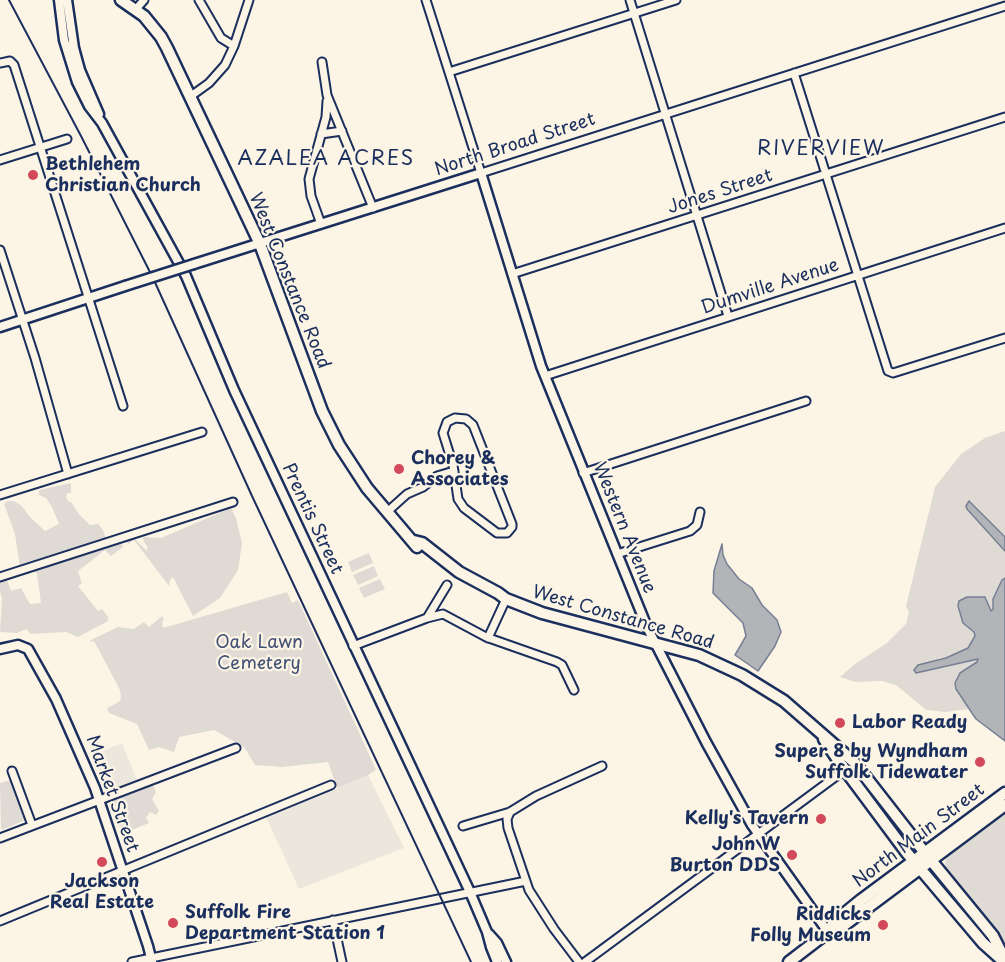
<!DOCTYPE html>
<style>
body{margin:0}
canvas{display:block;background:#fcf5e5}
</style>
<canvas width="1005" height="962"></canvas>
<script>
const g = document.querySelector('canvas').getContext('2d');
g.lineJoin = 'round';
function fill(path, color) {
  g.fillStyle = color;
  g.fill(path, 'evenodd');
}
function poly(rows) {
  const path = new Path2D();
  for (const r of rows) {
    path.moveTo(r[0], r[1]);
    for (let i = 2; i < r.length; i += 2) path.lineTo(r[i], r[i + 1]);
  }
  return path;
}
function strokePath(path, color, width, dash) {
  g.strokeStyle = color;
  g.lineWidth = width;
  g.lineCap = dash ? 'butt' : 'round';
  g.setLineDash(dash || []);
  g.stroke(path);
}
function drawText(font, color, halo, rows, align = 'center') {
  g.font = font + ' "Playpen Sans",sans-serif';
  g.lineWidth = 4.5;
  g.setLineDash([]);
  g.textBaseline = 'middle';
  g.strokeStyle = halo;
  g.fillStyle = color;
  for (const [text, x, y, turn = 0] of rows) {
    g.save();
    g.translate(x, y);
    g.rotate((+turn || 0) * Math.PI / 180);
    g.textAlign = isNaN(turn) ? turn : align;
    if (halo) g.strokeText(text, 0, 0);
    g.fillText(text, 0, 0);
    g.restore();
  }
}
const built = poly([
 [122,743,137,780,107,791,93,755],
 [368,775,404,848,299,889,266,817]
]);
const green = poly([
 [1005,431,1005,537,970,501,966,506,968,510,1005,551,1005,578,1002,580,992,603,993,609,990,611,988,609,987,598,958,606,963,623,974,632,975,636,968,648,946,658,940,658,916,673,979,659,977,662,966,668,959,696,965,702,969,709,945,712,926,710,896,685,882,681,855,682,840,677,855,664,887,643,906,624,909,612,906,606,935,487,961,454,985,438],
 [71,483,71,493,67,493,66,497,68,501,72,503,78,513,90,525,98,524,103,530,106,540,94,544,95,550,117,543,122,544,123,547,111,556,105,550,78,571,82,583,78,586,98,611,102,609,108,617,108,621,78,637,66,632,31,634,26,629,17,633,0,632,2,598,0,592,0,573,6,578,11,591,21,588,30,604,41,603,37,574,30,565,20,567,15,534,4,504,8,501,14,501,22,506,29,516,45,531,59,524,52,507,46,498,39,495,39,490],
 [231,508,236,518,242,543,238,570,220,598,193,616,173,577,170,580,169,586,134,540,128,544,127,541,135,539,146,550,148,548,144,542,143,537,161,538],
 [369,553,373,563,352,572,348,562],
 [374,566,378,576,358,585,353,575],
 [380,579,385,589,364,598,359,588],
 [287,592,292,603,298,600,357,728,376,770,368,775,337,788,328,762,282,767,255,765,244,747,214,730,179,737,174,752,159,747,149,750,137,724,109,713,107,708,119,702,121,698,120,690,94,641,90,642,91,640,118,627,134,629,144,622,149,627,162,616,164,619,162,622,163,628],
 [11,780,26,820,1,830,0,783],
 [153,785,156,792,152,799,159,811,156,815,150,812,146,818,149,823,122,834,111,802],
 [1005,813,1005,943,946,867,945,863,947,856]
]);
const water = poly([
 [969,501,1005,537,1005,551,967,509,966,506,969,501],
 [722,544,723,555,727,564,739,579,752,588,762,605,777,620,781,632,775,646,758,671,735,655,746,636,743,623,713,593,714,571,722,544],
 [1005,578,1005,741,976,719,956,689,955,683,960,673,977,662,978,659,916,673,914,670,918,665,946,658,968,648,975,636,974,632,963,623,958,606,959,601,967,597,985,597,991,611,993,609,993,599,1002,580,1005,578]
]);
const minor = poly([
 [199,0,221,38,234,46],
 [426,0,481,173,1005,6],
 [630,0,728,316],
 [136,9,144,0],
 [322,62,327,95,373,208],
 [0,63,10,61,14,65,123,406],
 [449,72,676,0],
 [794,73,888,371,893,373,1005,338],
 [191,96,209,83,225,65,234,46,249,0],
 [321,134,342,131],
 [0,160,67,139],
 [321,224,311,196,309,179,326,117,327,101],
 [0,250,35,358,68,474],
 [512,274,1005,117],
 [545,376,1005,228],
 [455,418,466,419,473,425,512,524,512,527,507,533,497,533,464,508,458,499,453,465,443,433,447,422,455,418],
 [583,473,806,401],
 [0,495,202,432],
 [387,512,407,494,423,487,437,476,454,471],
 [617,554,690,531,697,525,700,512],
 [0,577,233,502],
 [427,618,447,585],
 [488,638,506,599],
 [353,646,427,618,443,614,486,637,557,662,562,665,574,690],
 [12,771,32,825],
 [510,812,507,819,508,828,529,890,554,929,579,962],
 [463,826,510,812,536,796,602,766],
 [0,838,236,748],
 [333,920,342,962],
 [0,921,331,785],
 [132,962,526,881],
 [585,962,846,769]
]);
const tertiary = poly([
 [59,0,64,40,77,82,89,106,102,123,186,276,234,390,470,892,487,932,491,947,497,962],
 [67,0,74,48,80,70,99,114],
 [194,264,481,173,541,366,647,627,706,742,752,825,828,932],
 [0,327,125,286],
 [0,649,18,645,28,649,56,699,95,788,148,946,152,962],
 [489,934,497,943,506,962]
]);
const primary = poly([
 [121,0,144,16,161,37,167,48,260,244,322,411,339,445,367,488,417,547],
 [414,541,422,543,459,572,498,593,506,599,542,613,699,655,742,675,784,701,854,762,925,853,993,936,1005,960],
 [824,739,840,763,907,853,983,943,1002,960],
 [828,932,834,922,861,900,1005,793],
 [789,962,828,932,839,929,1005,805]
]);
const rail = poly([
 [9,0,81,136,153,278,252,496,471,962]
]);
const tertiaryBridge = poly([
 [125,286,194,264]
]);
const markers = [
 [33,175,6,"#d1495b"],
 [399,469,6,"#d1495b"],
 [840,723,6,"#d1495b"],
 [980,762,6,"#d1495b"],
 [821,819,6,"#d1495b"],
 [792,855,6,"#d1495b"],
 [102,862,6,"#d1495b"],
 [173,923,6,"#d1495b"],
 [883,925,6,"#d1495b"]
];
const streetNames = [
 ["North Broad Street",515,145,-18],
 ["Jones Street",720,192,-18],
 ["West Constance Road",289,281,68],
 ["Dumville Avenue",770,287,-18],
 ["Prentis Street",312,519,65],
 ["Western Avenue",624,528,68],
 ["West Constance Road",623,618,16],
 ["Market Street",112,794,70],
 ["North Main Street",919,836,-37]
];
const poiNames = [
 ["Bethlehem",45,165],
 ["Christian Church",45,186],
 ["Chorey &",411,459],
 ["Associates",411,480],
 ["Labor Ready",852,723],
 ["Super 8 by Wyndham",968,752,"right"],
 ["Suffolk Tidewater",968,773,"right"],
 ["Kelly's Tavern",809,819,"right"],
 ["John W",780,845,"right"],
 ["Burton DDS",780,866,"right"],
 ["Jackson",102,882,"center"],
 ["Real Estate",102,903,"center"],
 ["Suffolk Fire",185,913],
 ["Department Station 1",185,934],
 ["Riddicks",871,915,"right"],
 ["Folly Museum",871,936,"right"]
];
const parkNames = [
 ["Oak Lawn",259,643],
 ["Cemetery",259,664]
];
const neighbourhoodNames = [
 ["RIVERVIEW",821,149],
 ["AZALEA ACRES",326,159]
];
fill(built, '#ece7dc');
fill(green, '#dfdbd4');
fill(water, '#b2b4b8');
strokePath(water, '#767f94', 1.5);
strokePath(minor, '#1b2f5e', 11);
strokePath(tertiary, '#1b2f5e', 13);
strokePath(primary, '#1b2f5e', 15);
strokePath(minor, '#fcf5e5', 7);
strokePath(tertiary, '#fcf5e5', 8);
strokePath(primary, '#fcf5e5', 10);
strokePath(rail, '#1b2f5e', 2);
strokePath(tertiaryBridge, '#1b2f5e', 13, []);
strokePath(tertiaryBridge, '#fcf5e5', 8);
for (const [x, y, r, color] of markers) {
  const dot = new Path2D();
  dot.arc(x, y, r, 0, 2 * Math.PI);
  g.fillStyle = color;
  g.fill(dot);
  strokePath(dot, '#fcf5e5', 2);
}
drawText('18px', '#1b2f5e', '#fcf5e5', streetNames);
drawText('bold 18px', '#1b2f5e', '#fcf5e5', poiNames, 'left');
drawText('18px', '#425176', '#fcf5e5', parkNames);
g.letterSpacing = '1.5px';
drawText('20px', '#1b2f5e', '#fcf5e5', neighbourhoodNames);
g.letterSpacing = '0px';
</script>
